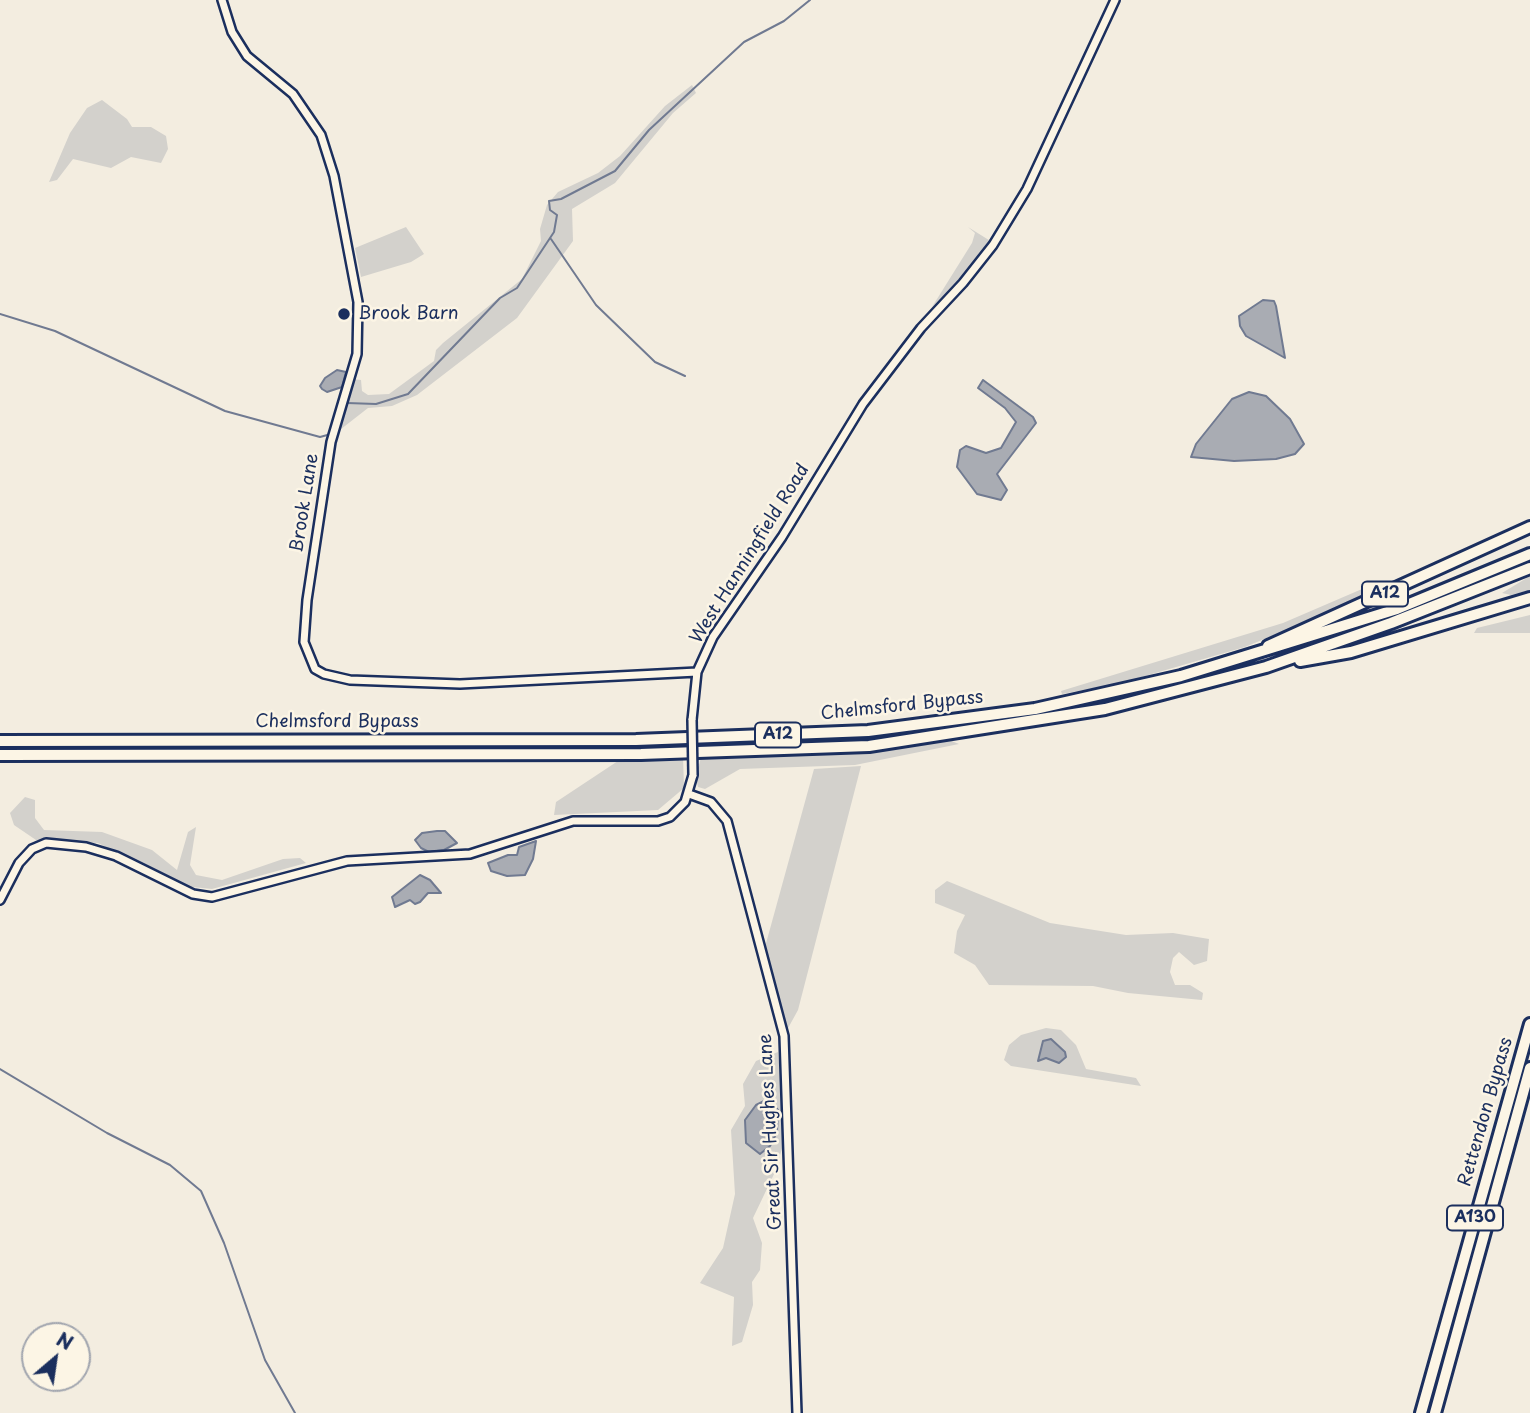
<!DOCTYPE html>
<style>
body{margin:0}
#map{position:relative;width:1530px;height:1413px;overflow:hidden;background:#f3ede0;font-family:"Playpen Sans",sans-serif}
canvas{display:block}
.north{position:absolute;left:21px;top:1322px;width:70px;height:70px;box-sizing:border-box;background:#fcf5e5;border:2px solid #a2a6af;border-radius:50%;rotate:29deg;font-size:19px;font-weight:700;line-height:28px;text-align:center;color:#1b2f5e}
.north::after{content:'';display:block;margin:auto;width:24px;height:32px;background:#1b2f5e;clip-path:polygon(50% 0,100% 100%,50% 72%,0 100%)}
</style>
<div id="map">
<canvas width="1530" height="1413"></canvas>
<div class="north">N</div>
</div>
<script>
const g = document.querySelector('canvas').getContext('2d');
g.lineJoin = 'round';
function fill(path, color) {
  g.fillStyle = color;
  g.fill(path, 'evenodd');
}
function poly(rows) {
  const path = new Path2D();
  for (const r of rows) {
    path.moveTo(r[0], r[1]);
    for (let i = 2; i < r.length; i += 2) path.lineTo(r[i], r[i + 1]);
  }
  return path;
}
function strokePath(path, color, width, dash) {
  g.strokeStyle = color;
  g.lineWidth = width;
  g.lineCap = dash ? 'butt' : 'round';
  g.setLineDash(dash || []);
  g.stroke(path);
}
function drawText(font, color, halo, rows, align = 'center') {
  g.font = font + ' "Playpen Sans",sans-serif';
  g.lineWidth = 5;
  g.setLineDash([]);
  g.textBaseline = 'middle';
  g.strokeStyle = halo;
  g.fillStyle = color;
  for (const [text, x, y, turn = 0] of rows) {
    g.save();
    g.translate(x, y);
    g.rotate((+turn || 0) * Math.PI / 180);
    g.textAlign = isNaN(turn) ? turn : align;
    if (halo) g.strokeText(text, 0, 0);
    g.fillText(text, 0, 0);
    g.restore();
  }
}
const green = poly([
 [692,85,696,93,673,113,615,183,572,209,573,241,517,318,417,395,392,406,368,408,336,433,351,379,361,380,362,391,368,395,389,394,434,361,436,350,443,343,522,279,541,241,540,229,547,205,558,192,598,173,620,156,665,106],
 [102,100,127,119,132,127,151,127,166,136,168,149,161,163,131,157,111,168,73,159,57,180,49,182,70,133,87,108],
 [406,227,424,254,411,262,361,277,355,248],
 [968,227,992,242,962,279,932,307,972,243,975,233],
 [1530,576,1530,590,1511,595,1502,593],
 [1369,586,1373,594,1245,647,1121,683,1062,694,1061,691,1283,623],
 [1530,615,1530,633,1474,633,1477,628],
 [949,740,959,744,855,765,740,769,705,789,698,787,696,778,701,757,861,751],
 [683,756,684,788,658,810,554,815,556,802,624,757],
 [861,766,798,1010,787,1030,778,1012,765,947,814,769],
 [25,797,35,800,35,818,44,830,102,832,152,850,177,870,188,832,196,827,190,865,196,875,222,880,283,859,300,858,306,863,212,889,183,886,98,843,36,840,14,825,10,813],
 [947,881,1050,923,1126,935,1173,933,1209,939,1207,961,1194,965,1179,952,1173,958,1170,972,1175,985,1190,985,1203,993,1202,1000,1128,993,1093,986,989,985,975,965,954,953,957,931,965,915,935,903,935,890],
 [1046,1028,1061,1030,1076,1045,1086,1069,1136,1078,1141,1086,1011,1066,1004,1060,1009,1045,1021,1035],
 [778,1052,786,1135,775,1172,753,1218,762,1243,760,1270,752,1282,753,1305,742,1342,732,1346,734,1297,700,1283,723,1248,735,1194,731,1130,745,1106,743,1084,756,1061]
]);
const water = poly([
 [1263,300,1274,301,1276,306,1285,358,1246,336,1240,326,1239,316,1263,300],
 [337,370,346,372,342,387,327,392,322,389,320,386,325,378,337,370],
 [983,380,1033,417,1036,423,997,474,1007,490,1001,500,977,494,957,467,960,450,966,446,986,453,1001,448,1016,422,1005,408,978,388,983,380],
 [1249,392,1266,396,1290,419,1304,444,1295,454,1276,459,1234,461,1191,457,1196,444,1232,399,1249,392],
 [437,831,445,831,457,843,444,850,429,852,421,848,415,840,422,833,437,831],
 [536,841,533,859,525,875,507,876,491,871,488,863,508,855,517,855,519,847,536,841],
 [420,875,430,880,441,893,428,893,420,902,415,904,410,900,395,907,392,897,420,875],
 [1051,1039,1065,1052,1066,1057,1059,1063,1046,1058,1038,1061,1043,1041,1051,1039],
 [768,1099,778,1110,777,1132,770,1146,760,1154,746,1143,745,1120,756,1105,768,1099]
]);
const stream = poly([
 [551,239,596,305,655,362,685,376],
 [0,314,55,331,225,411,320,437,331,434],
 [347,403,376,404,408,394,500,298,517,288,554,232,557,215,550,210,549,201,561,199,615,171,649,130,744,42,784,21,810,0],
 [0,1069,107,1133,170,1165,201,1191,224,1243,265,1360,295,1413]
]);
const minor = poly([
 [222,0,232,32,247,56,293,94,321,135,334,176,358,302,357,354,331,442,307,600,304,642,315,669,324,674,350,680,460,684,697,672],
 [692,720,697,672,713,637,782,537,863,404,921,328,963,283,993,245,1027,189,1115,0],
 [689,794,711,802,727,821,784,1036,797,1413],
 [0,900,19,863,32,849,46,843,86,847,116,856,193,894,212,897,347,861,470,854,573,821,658,821,670,817,685,802,693,775]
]);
const highway = poly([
 [1268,646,1530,527],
 [1300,661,1351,652,1530,598],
 [0,741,636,740,868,731,1035,709,1181,676,1397,609,1530,554],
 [0,755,641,754,869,746,1105,709,1266,667,1391,623,1530,568],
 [1421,1413,1530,1024],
 [1435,1413,1530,1068]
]);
const minorBridge = poly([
 [692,720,693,775]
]);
const markers = [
 [344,314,7,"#1b2f5e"]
];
const shields = [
 [1385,594,46],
 [778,735,46],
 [1475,1218,56]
];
const shieldNames = [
 ["A12",1385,594],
 ["A12",778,735],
 ["A130",1475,1218]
];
const poiNames = [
 ["Brook Barn",358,314]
];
const streetNames = [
 ["Brook Lane",305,503,-81],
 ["West Hanningfield Road",750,554,-58],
 ["Chelmsford Bypass",902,706,-6],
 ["Chelmsford Bypass",337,722],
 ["Rettendon Bypass",1486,1112,-74],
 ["Great Sir Hughes Lane",771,1132,-93]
];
fill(green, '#d3d1cc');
fill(water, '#a9acb3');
strokePath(water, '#707a91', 2);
strokePath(stream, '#707a91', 2);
strokePath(minor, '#1b2f5e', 12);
strokePath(highway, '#1b2f5e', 16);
strokePath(minor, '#fcf5e5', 7);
strokePath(highway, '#fcf5e5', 10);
strokePath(minorBridge, '#1b2f5e', 12, []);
strokePath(minorBridge, '#fcf5e5', 7);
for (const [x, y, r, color] of markers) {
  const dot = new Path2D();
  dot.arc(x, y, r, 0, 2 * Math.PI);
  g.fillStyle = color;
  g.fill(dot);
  strokePath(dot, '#fcf5e5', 2.5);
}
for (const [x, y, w] of shields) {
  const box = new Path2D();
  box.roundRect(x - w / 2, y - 12.5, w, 25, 5);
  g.fillStyle = '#fcf5e5';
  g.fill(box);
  strokePath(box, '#1b2f5e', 2);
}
drawText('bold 16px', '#1b2f5e', null, shieldNames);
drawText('18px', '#1b2f5e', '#fcf5e5', poiNames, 'left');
drawText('18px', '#1b2f5e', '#fcf5e5', streetNames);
</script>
